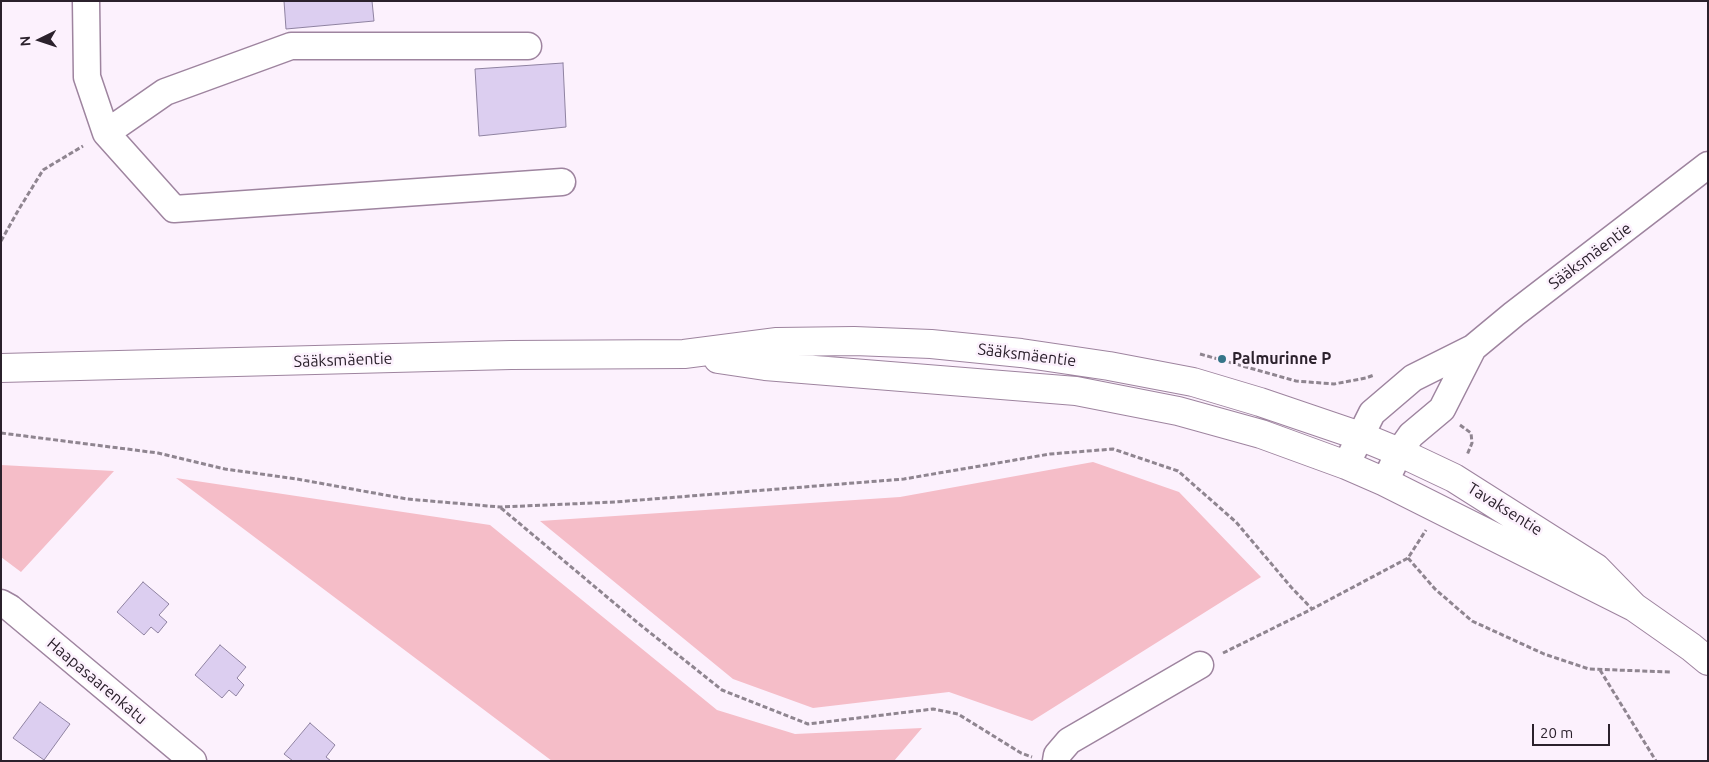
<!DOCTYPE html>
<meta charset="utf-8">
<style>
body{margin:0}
#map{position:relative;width:1709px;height:762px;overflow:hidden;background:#fcf1fd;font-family:Ubuntu,sans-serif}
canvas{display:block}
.frame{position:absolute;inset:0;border:2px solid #2b212c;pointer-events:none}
.north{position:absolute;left:15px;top:15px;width:50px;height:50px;-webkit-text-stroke:4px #fcf1fd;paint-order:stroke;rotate:266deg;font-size:14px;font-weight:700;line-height:20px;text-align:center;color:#2b212c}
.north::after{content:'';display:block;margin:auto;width:18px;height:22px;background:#2b212c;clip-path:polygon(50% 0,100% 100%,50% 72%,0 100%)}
.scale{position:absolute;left:1532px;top:724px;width:78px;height:22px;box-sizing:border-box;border:2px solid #2b212c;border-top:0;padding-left:6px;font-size:15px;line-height:18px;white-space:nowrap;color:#2b212c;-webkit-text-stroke:4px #fcf1fd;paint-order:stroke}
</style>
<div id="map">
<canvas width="1709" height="762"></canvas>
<div class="frame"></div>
<div class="north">N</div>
<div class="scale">20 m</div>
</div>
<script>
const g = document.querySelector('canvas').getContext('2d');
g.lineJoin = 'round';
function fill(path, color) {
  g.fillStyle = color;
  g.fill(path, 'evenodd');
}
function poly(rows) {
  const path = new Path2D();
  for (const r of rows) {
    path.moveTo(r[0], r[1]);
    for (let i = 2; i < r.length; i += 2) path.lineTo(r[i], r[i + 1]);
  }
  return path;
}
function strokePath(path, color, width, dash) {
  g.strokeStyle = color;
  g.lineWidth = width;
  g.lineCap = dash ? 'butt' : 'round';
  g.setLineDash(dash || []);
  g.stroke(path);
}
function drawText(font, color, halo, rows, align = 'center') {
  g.font = font + ' Ubuntu,sans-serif';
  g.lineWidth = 5;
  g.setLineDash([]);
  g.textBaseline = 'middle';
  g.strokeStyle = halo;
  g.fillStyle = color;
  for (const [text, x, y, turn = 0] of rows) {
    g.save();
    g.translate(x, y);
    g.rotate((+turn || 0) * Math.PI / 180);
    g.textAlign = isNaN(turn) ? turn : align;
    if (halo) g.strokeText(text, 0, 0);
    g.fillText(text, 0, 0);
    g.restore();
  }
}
const green = poly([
 [1093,462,1179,492,1261,577,1032,721,949,692,813,708,733,679,540,521,900,497],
 [1,465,114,471,21,572,1,557],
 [176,478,490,525,717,710,795,734,922,728,894,761,552,761]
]);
const building = poly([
 [284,1,372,1,374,21,286,29,284,1],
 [563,63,566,127,479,136,475,69,563,63],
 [143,582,169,604,159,615,167,622,158,633,151,627,144,635,117,612,143,582],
 [220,645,246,667,237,678,244,685,236,696,229,690,222,698,195,675,220,645],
 [40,702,70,724,44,760,13,738,40,702],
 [310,723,335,745,326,757,331,761,293,761,284,754,310,723]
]);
const path = poly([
 [1,241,19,209,43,170,83,146],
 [1200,354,1296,381,1334,384,1366,378,1374,375],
 [1460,425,1471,433,1472,443,1467,455],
 [1,433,158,453,225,469,297,479,407,499,500,507,615,502,904,479,1050,454,1113,449,1178,471,1236,522,1291,587,1312,609],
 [501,508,638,623,722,690,808,724,933,709,958,714,1021,753,1032,757],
 [1408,558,1435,589,1472,621,1544,654,1589,669,1671,672],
 [1223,653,1312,609,1408,558,1426,530],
 [1600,670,1656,761]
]);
const minor = poly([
 [86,1,87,77,106,133,174,209,562,182],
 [106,133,165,92,291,46,528,46],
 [1346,465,1372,413,1413,378,1473,348,1514,314,1708,165],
 [1385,482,1399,452,1411,435,1442,409,1473,348],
 [1,603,10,608,193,761],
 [1056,761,1057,755,1069,741,1200,665]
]);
const major = poly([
 [718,359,765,366,1076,391,1178,411,1261,434,1346,465,1385,482,1634,607,1691,647,1708,661],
 [1,368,511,355,684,354,777,342,854,341,931,344,1021,353,1109,366,1193,382,1260,402,1360,436,1399,452,1454,478,1596,568,1634,607]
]);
const markers = [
 [1222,359,5,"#357589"]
];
const streetNames = [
 ["Sääksmäentie",1590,256,-37],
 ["Sääksmäentie",1027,355,7],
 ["Sääksmäentie",343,360,-2],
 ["Tavaksentie",1505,509,32],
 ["Haapasaarenkatu",97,681,40]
];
const poiNames = [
 ["Palmurinne P",1232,359]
];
fill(green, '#f5bdc8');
fill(building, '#dccef0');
strokePath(building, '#8f82a1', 1);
strokePath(minor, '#9e849f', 29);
strokePath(major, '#9e849f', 30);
strokePath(path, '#8f8590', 3, [5, 2.5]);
strokePath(minor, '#fff', 26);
strokePath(major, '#fff', 28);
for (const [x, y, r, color] of markers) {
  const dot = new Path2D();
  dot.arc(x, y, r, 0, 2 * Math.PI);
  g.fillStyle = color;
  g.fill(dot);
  strokePath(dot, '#fcf1fd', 2);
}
drawText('16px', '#2b212c', '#fcf1fd', streetNames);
drawText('bold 16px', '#2b212c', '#fcf1fd', poiNames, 'left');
</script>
